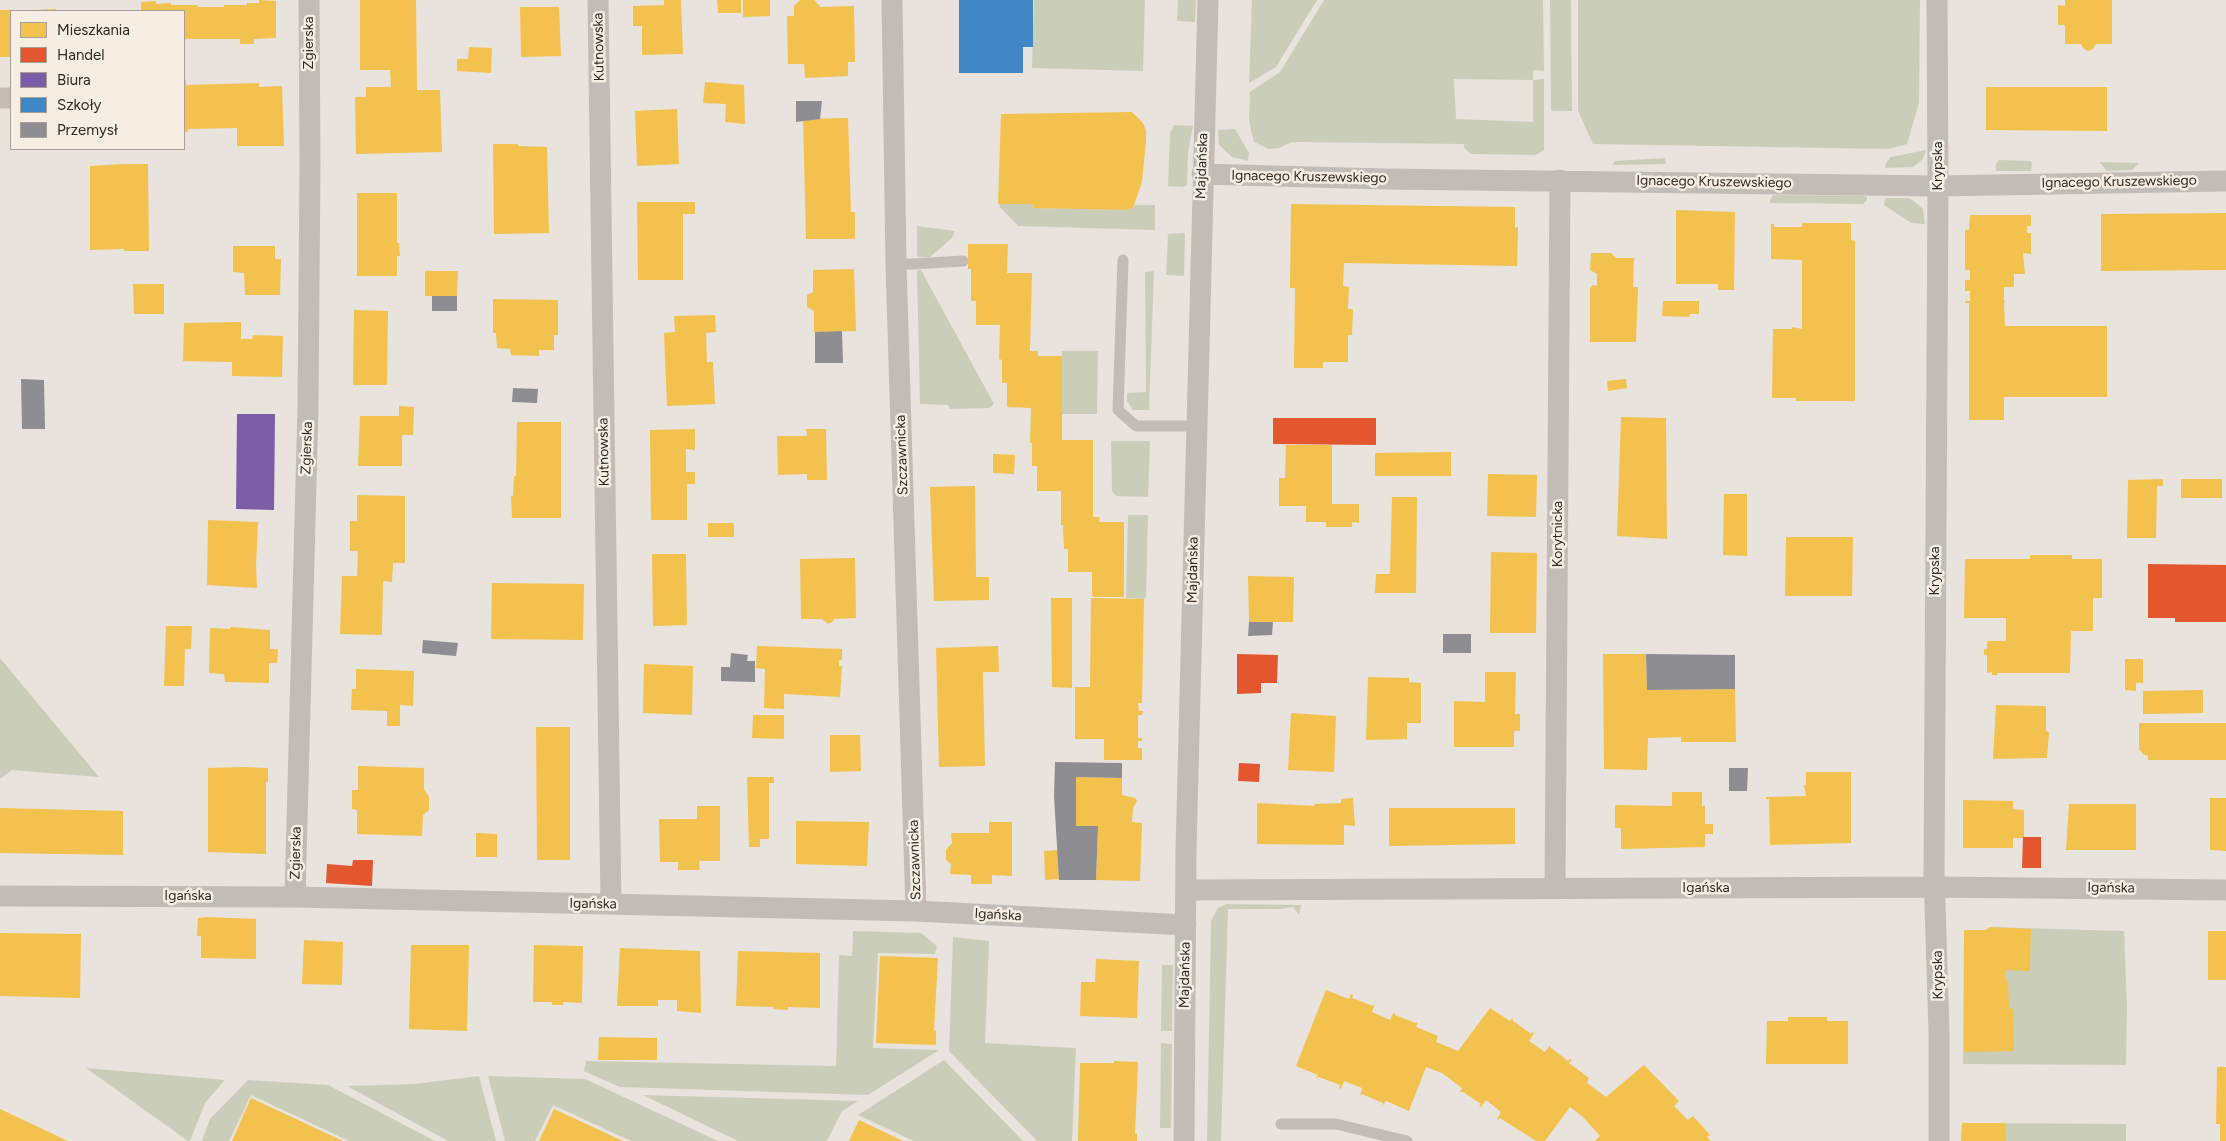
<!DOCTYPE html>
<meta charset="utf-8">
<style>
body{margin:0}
#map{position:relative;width:2226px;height:1141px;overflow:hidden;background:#e9e3dd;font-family:Figtree,sans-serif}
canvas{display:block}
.legend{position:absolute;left:10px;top:10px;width:175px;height:140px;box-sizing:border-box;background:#f7eee3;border:1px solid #a89f97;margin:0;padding:6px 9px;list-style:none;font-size:15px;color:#312926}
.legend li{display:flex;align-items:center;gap:10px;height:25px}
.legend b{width:25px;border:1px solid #a89f97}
</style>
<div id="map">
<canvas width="2226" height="1141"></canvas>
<ul class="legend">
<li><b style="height:14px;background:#f2c14e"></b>Mieszkania</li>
<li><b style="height:14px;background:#e4572e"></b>Handel</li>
<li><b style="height:14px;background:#7b5ea7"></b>Biura</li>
<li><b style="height:14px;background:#3f88c5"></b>Szkoły</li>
<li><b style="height:14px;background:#8d8d92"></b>Przemysł</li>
</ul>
</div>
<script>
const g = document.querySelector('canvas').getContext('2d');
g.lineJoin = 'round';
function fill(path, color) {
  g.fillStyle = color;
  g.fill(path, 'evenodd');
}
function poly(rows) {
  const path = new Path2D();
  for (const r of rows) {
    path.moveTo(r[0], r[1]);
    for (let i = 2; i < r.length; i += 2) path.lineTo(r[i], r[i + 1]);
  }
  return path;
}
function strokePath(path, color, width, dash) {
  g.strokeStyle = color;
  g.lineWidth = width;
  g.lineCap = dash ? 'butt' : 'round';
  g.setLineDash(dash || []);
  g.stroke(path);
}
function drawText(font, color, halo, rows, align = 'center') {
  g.font = font + ' Figtree,sans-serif';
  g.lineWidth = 5;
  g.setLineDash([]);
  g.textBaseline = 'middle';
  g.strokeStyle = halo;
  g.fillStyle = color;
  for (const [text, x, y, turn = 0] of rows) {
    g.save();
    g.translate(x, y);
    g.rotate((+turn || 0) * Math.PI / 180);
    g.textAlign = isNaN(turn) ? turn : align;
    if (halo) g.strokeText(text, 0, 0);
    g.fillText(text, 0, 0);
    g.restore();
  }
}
const green = poly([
 [1034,0,1145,0,1143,71,1032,68],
 [1178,0,1196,0,1195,22,1177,21],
 [1252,0,1317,0,1276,67,1249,83],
 [1324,0,1543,0,1544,71,1533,70,1533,80,1544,79,1544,150,1536,155,1471,154,1464,148,1464,144,1292,142,1279,148,1269,149,1254,142,1249,121,1250,92,1280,72],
 [1454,79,1533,80,1533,122,1456,119],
 [1550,0,1571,0,1572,111,1551,111],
 [1578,0,1920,0,1919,103,1907,144,1889,149,1593,144,1578,111],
 [1174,125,1193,126,1188,153,1187,185,1184,187,1168,186,1170,133],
 [1235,129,1249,153,1248,161,1232,157,1219,145,1218,130],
 [1926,150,1923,159,1913,167,1885,168,1886,163,1891,157],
 [1665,158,1666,164,1612,165,1615,161],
 [1999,160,2030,161,2032,163,2031,171,1996,171,1996,164],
 [2099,162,2139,163,2132,170,2107,171],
 [1773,195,1864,196,1867,197,1867,200,1863,204,1770,203,1770,200],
 [1885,198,1909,198,1914,201,1923,209,1925,224,1911,223,1884,205],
 [1000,204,1034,204,1032,208,1126,210,1133,208,1135,205,1155,205,1155,230,1018,226,999,206],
 [917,226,955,231,952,238,930,257,917,257],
 [1185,233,1184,276,1166,275,1168,234],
 [917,270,921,270,994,404,989,408,950,409,948,405,920,404],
 [1154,271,1149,410,1133,410,1127,401,1127,393,1146,392,1145,272],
 [1062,351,1098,351,1097,414,1062,414],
 [1111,441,1150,441,1148,497,1116,496,1112,491],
 [1128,515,1148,515,1146,597,1144,599,1126,598],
 [0,658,99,777,12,770,0,779],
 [1227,904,1301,905,1299,915,1293,907,1281,909,1228,909,1221,1141,1207,1141,1211,921,1218,908],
 [1990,927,2124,931,2127,1006,2126,1065,1963,1064,1964,930,1986,930],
 [853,931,921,933,937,946,935,954,878,953,873,1048,939,1050,868,1095,620,1087,584,1071,586,1061,836,1066,839,955,852,956],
 [953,937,989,941,985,1043,1076,1048,1072,1141,1037,1141,949,1051],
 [1162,965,1173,965,1172,1031,1161,1031],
 [1161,1043,1172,1044,1171,1128,1160,1128],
 [944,1060,1023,1141,914,1141,858,1115],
 [86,1068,225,1080,205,1103,190,1141,188,1141],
 [479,1076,496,1141,448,1141,347,1086,414,1084],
 [488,1076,585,1079,718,1141,631,1141,553,1105,535,1141,505,1141],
 [248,1080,328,1085,435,1141,349,1141,251,1095,229,1141,202,1141,210,1119],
 [643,1095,858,1101,842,1111,827,1141,738,1141],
 [1962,1123,2126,1124,2126,1141,1962,1141]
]);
const homes = poly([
 [259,0,276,1,276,38,254,39,254,44,240,44,240,39,184,39,184,11,141,11,141,2,156,1,156,4,171,3,171,5,197,5,198,7,224,7,224,5,247,5,247,3,259,3],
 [360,0,416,0,417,90,440,90,442,152,356,154,355,97,366,97,366,87,391,87,390,70,360,70],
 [664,0,681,0,683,54,642,55,642,26,633,26,633,6,664,5],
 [717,0,741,0,741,13,718,13],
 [743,0,770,0,770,16,743,17],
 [800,0,814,0,821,7,854,6,855,62,848,62,848,76,805,78,804,64,788,64,787,16,794,16,794,6],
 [2065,0,2112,0,2112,44,2096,44,2093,49,2088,51,2083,48,2081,44,2065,44,2065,25,2058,25,2058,5,2065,6],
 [520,7,559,7,561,56,521,57],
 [56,9,56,11,36,11,36,10],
 [0,10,11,10,11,57,0,57],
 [469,47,492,48,491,73,457,71,457,59,468,59],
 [184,80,186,80,186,85,259,83,259,87,282,86,284,146,237,146,237,128,188,129,188,132,184,132],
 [705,82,744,85,745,124,725,122,726,104,703,103],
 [1986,87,2107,87,2107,131,1986,130],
 [677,109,679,164,637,166,635,111],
 [1132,112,1143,123,1146,131,1146,141,1142,182,1133,208,1126,210,1032,208,1034,204,998,204,1001,114],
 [848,118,851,212,855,212,855,239,806,239,803,119],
 [493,144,518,144,518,146,547,147,549,233,494,234],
 [124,164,148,164,149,251,124,251,124,249,90,250,90,166],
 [357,193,397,193,397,243,399,243,400,256,397,256,397,276,357,276],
 [637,202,695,202,695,214,683,214,683,280,638,280],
 [1291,204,1515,207,1515,228,1518,227,1517,266,1344,263,1343,286,1349,287,1348,309,1353,309,1352,335,1348,335,1348,362,1323,362,1323,368,1294,368,1295,288,1290,288],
 [1676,210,1735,212,1734,290,1718,290,1718,284,1676,284],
 [2226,213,2226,270,2101,271,2101,214],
 [1970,215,2031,215,2031,226,2027,226,2027,233,2031,233,2031,254,2023,253,2025,274,2014,274,2014,287,2004,287,2004,301,2006,300,2004,303,2005,326,2107,326,2107,397,2004,397,2004,420,1969,420,1969,303,1965,303,1965,301,1970,301,1970,291,1965,291,1965,280,1970,280,1970,270,1965,270,1965,230,1969,230],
 [1802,223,1851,223,1851,240,1855,241,1855,401,1796,401,1796,398,1772,398,1773,329,1792,329,1792,327,1802,329,1802,260,1771,259,1771,224,1774,224,1774,227,1802,227],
 [968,244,1008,244,1007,273,1032,273,1030,351,1038,351,1038,356,1062,356,1062,440,1093,440,1093,517,1100,517,1099,522,1124,522,1124,597,1094,597,1092,595,1092,572,1068,572,1068,549,1064,549,1063,525,1061,525,1061,491,1037,491,1037,466,1032,466,1032,443,1030,443,1031,408,1007,407,1007,383,1002,383,1002,360,999,359,1000,325,976,325,976,301,971,301,971,269,968,269],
 [233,246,275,246,275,259,281,259,280,295,245,295,244,273,233,272],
 [1591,253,1611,253,1616,258,1634,258,1633,287,1638,287,1636,342,1590,342,1590,288,1593,285,1597,286,1597,274,1590,270],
 [854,269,856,331,814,332,814,311,807,307,807,295,813,292,813,270],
 [425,271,458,271,457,296,425,296],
 [133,284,164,284,164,314,134,314],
 [493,299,558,300,558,335,554,335,554,350,539,350,539,356,511,355,510,349,497,348,496,333,493,333],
 [1663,301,1699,301,1699,314,1690,314,1689,317,1662,316],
 [354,310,388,311,387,385,353,385],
 [715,315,716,332,706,333,707,362,713,362,715,404,667,406,664,333,675,332,674,316],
 [241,322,241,339,252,339,253,335,283,336,282,377,232,376,232,362,183,361,184,323],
 [1626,379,1627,388,1608,391,1607,381],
 [399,406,414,407,413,435,402,435,402,466,358,466,360,416,399,416],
 [1621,417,1666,418,1667,539,1617,536],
 [517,422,561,422,561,518,512,518,511,496,513,496,514,476,516,476],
 [695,429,695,450,686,449,686,472,695,472,695,484,687,484,687,520,651,520,650,430],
 [806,429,826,429,827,480,807,480,807,474,778,475,777,436,807,436],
 [1286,445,1332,445,1332,504,1359,504,1359,523,1352,522,1352,527,1326,527,1326,522,1306,522,1306,506,1279,506,1279,478,1285,478],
 [1451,452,1451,476,1375,476,1375,453],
 [993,454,1015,455,1014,474,993,473],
 [1488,474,1537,475,1536,517,1487,516],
 [2163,479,2163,486,2157,486,2156,538,2127,538,2128,480],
 [2181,479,2222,479,2222,498,2181,498],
 [975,486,976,577,989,577,989,600,934,601,930,487],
 [1724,494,1747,494,1747,556,1723,555],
 [357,495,405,496,405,563,393,563,392,582,383,581,382,635,340,634,342,576,357,576,358,551,350,551,350,521,357,521],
 [1392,497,1417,497,1416,593,1375,593,1376,574,1390,574],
 [208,520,258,522,256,566,257,588,207,585],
 [708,523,734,523,734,537,708,537],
 [1786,537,1853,537,1852,596,1785,596],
 [1491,552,1537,553,1536,633,1490,633],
 [652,554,686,554,687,625,653,626],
 [2030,555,2072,555,2072,559,2102,559,2102,598,2093,598,2093,631,2071,631,2070,673,1997,673,1997,675,1992,675,1992,672,1987,673,1987,655,1984,655,1984,649,1987,649,1987,641,2006,641,2006,618,1964,618,1965,559,2030,559],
 [855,558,856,618,834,619,832,622,828,624,822,619,801,619,800,559],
 [1248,576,1294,577,1293,622,1249,622],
 [492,583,584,584,583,640,491,639],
 [1051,598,1072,598,1072,688,1052,687],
 [1091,598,1144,599,1142,703,1138,703,1139,711,1143,711,1142,715,1138,715,1138,738,1142,738,1142,741,1138,741,1138,748,1142,748,1142,760,1104,760,1104,739,1075,739,1075,687,1090,687],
 [166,626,192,626,191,649,185,649,184,686,164,686],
 [230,627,270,630,270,649,278,649,277,663,269,663,269,683,225,682,224,674,209,673,210,628,230,629],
 [757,646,842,649,842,660,839,660,839,666,842,666,840,697,784,694,784,709,764,708,765,669,756,668],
 [998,646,999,672,983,672,985,766,939,767,936,648],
 [1603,654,1646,654,1647,690,1735,689,1736,742,1681,742,1681,737,1648,738,1647,770,1604,769],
 [2125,659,2143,659,2143,683,2136,683,2136,691,2125,690],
 [644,664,693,666,692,715,643,713],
 [356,669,414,671,413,706,400,705,400,726,387,726,387,711,351,710,352,689,356,689],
 [1485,672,1516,672,1515,714,1520,714,1520,731,1514,731,1514,747,1454,747,1454,701,1485,702],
 [1368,677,1409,678,1409,682,1421,683,1421,723,1407,723,1407,739,1366,740],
 [2203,690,2203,713,2143,714,2143,691],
 [1996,705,2046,706,2046,731,2049,732,2047,758,1993,759],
 [1291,713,1336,716,1334,772,1288,770],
 [753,715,784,715,784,739,752,738],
 [2139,723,2226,723,2226,760,2148,760,2148,756,2143,754,2139,749],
 [536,727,570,727,570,860,537,860],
 [830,735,860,735,861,771,830,772],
 [358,766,424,768,424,789,429,797,429,810,423,815,422,836,357,834,357,810,352,809,352,790,358,790],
 [243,767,268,768,268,782,266,782,266,854,208,852,208,768],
 [1806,772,1851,772,1851,843,1770,845,1769,799,1766,799,1766,797,1806,796,1804,785,1806,785],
 [747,777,774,777,774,783,769,783,769,839,760,839,760,847,749,847],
 [1076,777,1122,778,1122,795,1135,798,1137,801,1133,808,1132,822,1142,823,1140,881,1096,880,1098,826,1076,826],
 [1672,792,1702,792,1702,806,1705,806,1705,824,1713,824,1713,834,1705,834,1705,847,1621,849,1621,828,1615,828,1615,805,1672,806],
 [1353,798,1355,826,1344,825,1344,845,1257,844,1257,803,1315,806,1314,804,1341,803,1341,799],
 [2210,798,2226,798,2226,851,2210,850],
 [1963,800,2013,801,2013,809,2024,810,2024,838,2013,838,2013,848,1963,848],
 [2069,804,2136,804,2136,850,2066,850],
 [697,806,720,806,720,861,699,861,700,870,678,870,678,862,660,862,659,819,697,819],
 [0,808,123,811,123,855,0,853],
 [1389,808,1515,808,1515,844,1389,846],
 [796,821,869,822,867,866,796,864],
 [989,822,1012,822,1012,876,992,875,992,884,971,884,971,875,950,874,951,864,946,860,946,850,952,843,951,833,989,833],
 [476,833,497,834,497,857,476,857],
 [1058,850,1059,879,1045,880,1044,851],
 [206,917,256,919,256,959,201,958,201,936,197,936,198,918],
 [1990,927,2031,929,2030,971,2005,970,2005,979,2008,981,2009,1009,2013,1009,2014,1051,1964,1052,1964,930,1986,930],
 [2208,931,2226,931,2226,980,2208,980],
 [0,933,81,934,80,998,0,996],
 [304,940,343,942,342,985,302,984],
 [411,945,469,945,467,1031,409,1029],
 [534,945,583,946,582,1003,563,1002,563,1005,552,1005,552,1002,533,1002],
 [620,948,700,951,701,1013,677,1011,677,1000,658,1000,658,1006,617,1006],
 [738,951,820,953,820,1008,788,1007,788,1010,773,1009,773,1007,736,1006],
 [880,956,938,958,934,1030,936,1031,936,1045,876,1043],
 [1096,959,1139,961,1137,1018,1080,1016,1081,982,1095,982],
 [1326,990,1349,999,1351,994,1353,995,1352,998,1373,1006,1375,1004,1372,1012,1390,1020,1394,1012,1395,1015,1415,1023,1418,1022,1416,1027,1438,1036,1436,1042,1458,1051,1490,1008,1510,1021,1513,1018,1513,1021,1531,1034,1532,1032,1534,1033,1529,1041,1545,1052,1550,1045,1550,1047,1568,1061,1570,1059,1572,1060,1569,1063,1589,1078,1587,1083,1606,1097,1644,1065,1679,1101,1674,1106,1688,1120,1693,1116,1710,1135,1707,1137,1711,1141,1595,1141,1600,1136,1583,1117,1570,1107,1545,1141,1536,1141,1500,1118,1498,1120,1497,1119,1501,1112,1486,1100,1481,1107,1479,1106,1481,1104,1463,1092,1460,1092,1462,1088,1442,1073,1426,1067,1409,1111,1386,1101,1382,1106,1383,1103,1362,1094,1360,1096,1362,1088,1344,1081,1341,1089,1339,1088,1340,1085,1319,1077,1316,1079,1318,1075,1296,1066],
 [1788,1017,1827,1017,1827,1021,1848,1021,1848,1064,1766,1064,1767,1021,1788,1021],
 [599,1037,657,1038,657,1060,598,1060],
 [1114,1061,1138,1062,1135,1134,1137,1134,1137,1141,1078,1141,1080,1063,1114,1063],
 [2217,1067,2226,1067,2226,1141,2220,1141,2220,1124,2216,1124],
 [251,1098,343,1141,232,1141],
 [0,1109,68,1141,0,1141],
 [554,1109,623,1141,539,1141],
 [859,1120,903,1141,849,1141],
 [1962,1123,2005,1123,2006,1141,1961,1141]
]);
const shops = poly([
 [1273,418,1376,418,1376,445,1273,444],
 [2148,564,2226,565,2226,622,2175,622,2175,618,2148,618],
 [1237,654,1278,655,1277,683,1261,683,1261,693,1237,694],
 [1239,763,1260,764,1259,782,1238,781],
 [2023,837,2041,837,2041,868,2022,868],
 [353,860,373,860,372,886,326,883,327,864,352,866]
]);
const offices = poly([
 [237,414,275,414,274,510,236,509]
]);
const schools = poly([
 [959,0,1033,0,1033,47,1023,47,1023,73,959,73]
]);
const industry = poly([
 [796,101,822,101,820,119,796,122],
 [432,296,457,296,457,311,432,311],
 [842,331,843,363,815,363,815,332],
 [21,379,44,380,45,429,22,429],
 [513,388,538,389,537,403,512,402],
 [1249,622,1273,622,1272,635,1248,636],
 [1443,634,1471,634,1471,653,1443,653],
 [423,640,458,643,456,656,422,653],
 [731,653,748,655,747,661,755,661,755,682,721,681,721,667,730,667],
 [1646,654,1735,655,1735,689,1647,690],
 [1055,762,1122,763,1122,778,1076,777,1076,826,1098,826,1096,880,1059,880,1054,796],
 [1729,768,1748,768,1747,791,1729,791]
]);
const service = poly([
 [1123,260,1118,410,1136,426,1196,426],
 [896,265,963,261],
 [1281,1124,1336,1124,1407,1141]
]);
const minor = poly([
 [598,0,611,904],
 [892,0,896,265,916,911],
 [1937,0,1938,186,1934,873,1939,1032,1939,1141],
 [0,98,11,98],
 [1202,174,1384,179,1938,186,2226,181],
 [1555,889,1560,180],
 [1186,890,1934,887,2226,890],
 [0,896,295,897,916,911,1186,925],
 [295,897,308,407,310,165,309,0],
 [1184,1141,1186,850,1208,0]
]);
const streetNames = [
 ["Zgierska",309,43,-90],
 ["Kutnowska",599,47,-91],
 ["Majdańska",1202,166,-88],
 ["Krypska",1938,166,-90],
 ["Ignacego Kruszewskiego",1309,177,1],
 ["Ignacego Kruszewskiego",1714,182,1],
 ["Ignacego Kruszewskiego",2119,182,-1],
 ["Zgierska",307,448,-88],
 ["Kutnowska",604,452,-91],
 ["Szczawnicka",902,455,-92],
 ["Korytnicka",1558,534,-90],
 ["Majdańska",1193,570,-89],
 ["Krypska",1935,571,-90],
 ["Zgierska",296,853,-89],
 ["Szczawnicka",915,860,-92],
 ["Igańska",1706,888],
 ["Igańska",2111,888,1],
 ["Igańska",188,896],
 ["Igańska",593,904,1],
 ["Igańska",998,915,3],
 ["Majdańska",1185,975,-89],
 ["Krypska",1938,975,-91]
];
fill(green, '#caceb8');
fill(homes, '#f2c14e');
fill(shops, '#e4572e');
fill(offices, '#7b5ea7');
fill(schools, '#3f88c5');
fill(industry, '#8d8d92');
strokePath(service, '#c2bcb6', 11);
strokePath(minor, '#c2bcb6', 21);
drawText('14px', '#312926', '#f7eee3', streetNames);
</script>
